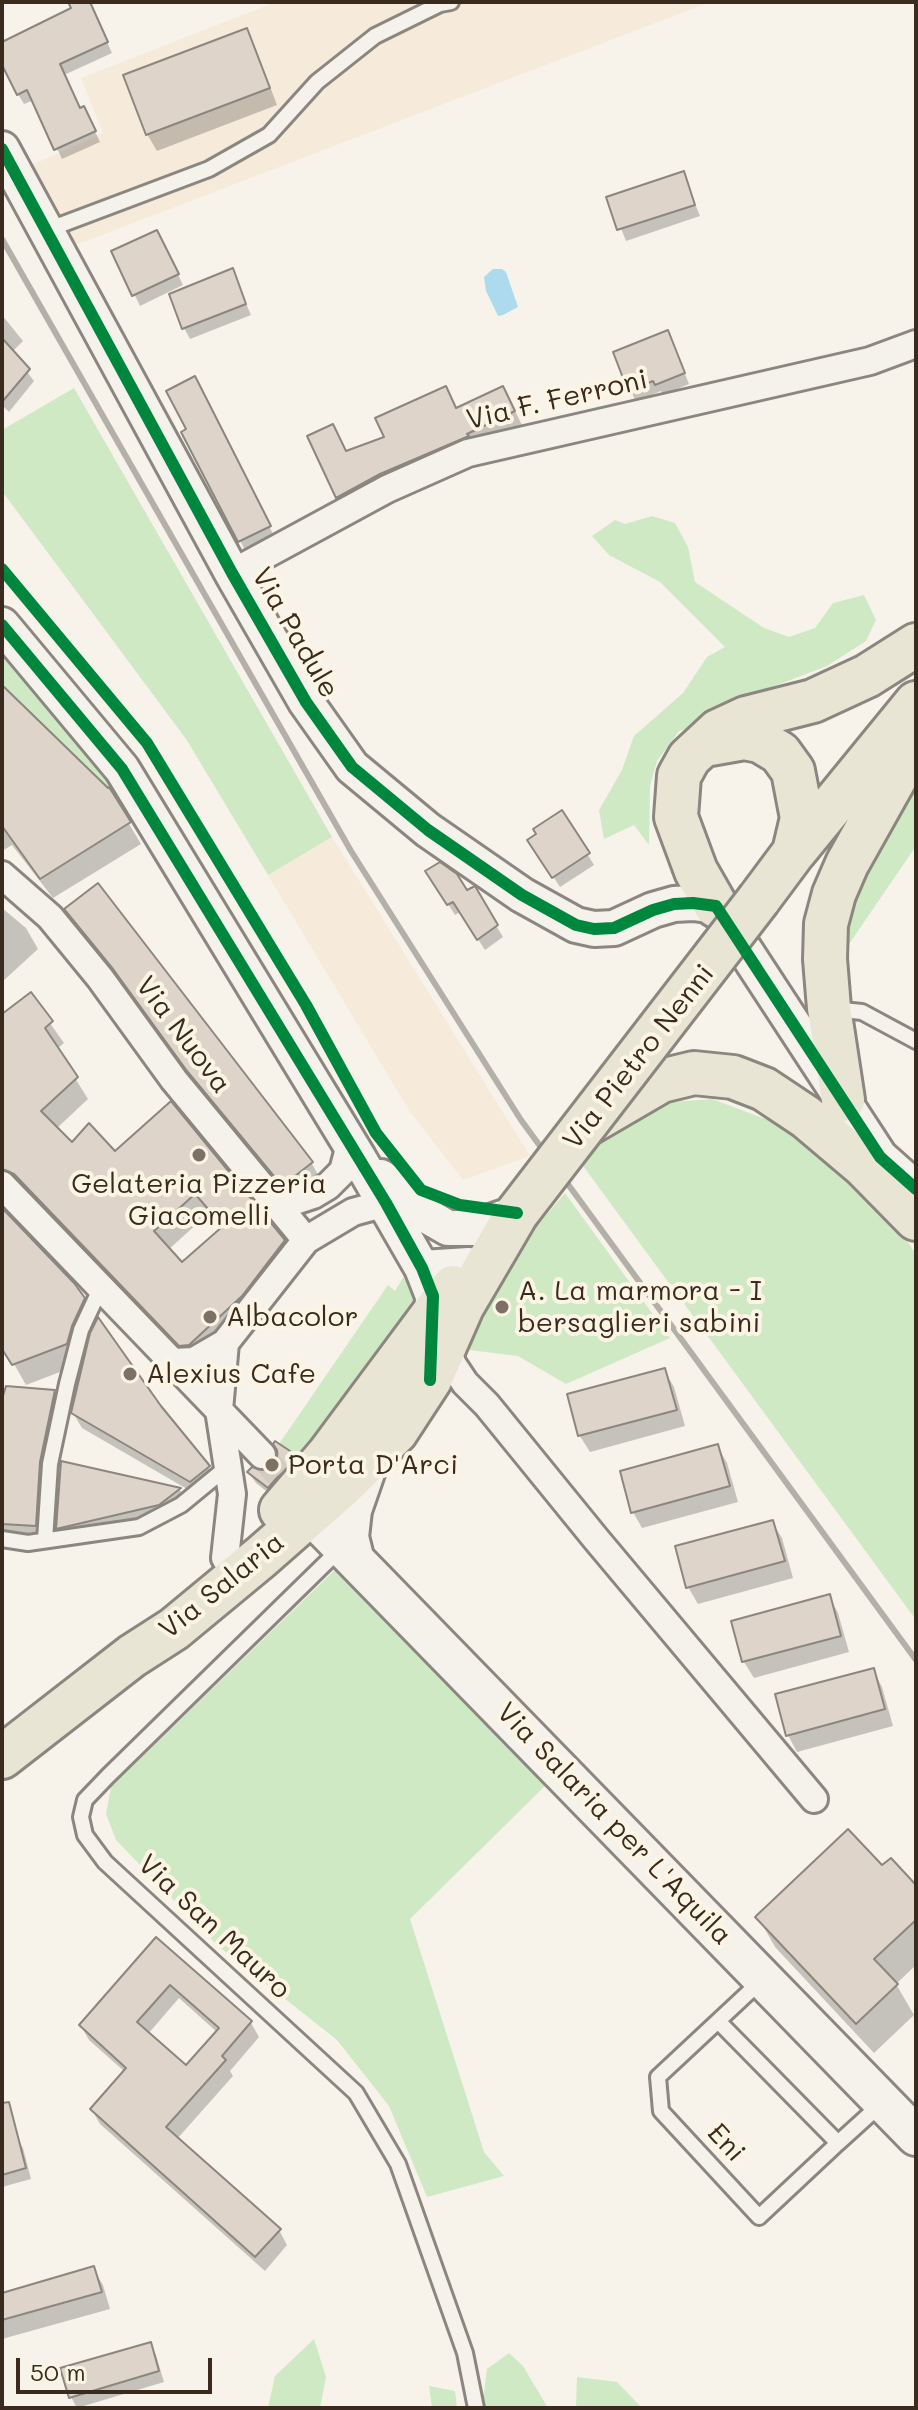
<!DOCTYPE html>
<style>
body{margin:0}
#map{position:relative;width:918px;height:2410px;overflow:hidden;background:#f7f3ea;font-family:Mali,sans-serif}
canvas{display:block}
.frame{position:absolute;inset:0;border:4px solid #3b2a1e;pointer-events:none}
.scale{position:absolute;left:16px;top:2358px;width:196px;height:36px;box-sizing:border-box;border:4px solid #3b2a1e;border-top:0;padding-left:10px;font-size:24px;line-height:28px;white-space:nowrap;color:#3b2a1e;-webkit-text-stroke:6px #fcf5e5;paint-order:stroke}
</style>
<div id="map">
<canvas width="918" height="2410"></canvas>
<div class="frame"></div>
<div class="scale">50 m</div>
</div>
<script>
const g = document.querySelector('canvas').getContext('2d');
g.lineJoin = 'round';
function fill(path, color) {
  g.fillStyle = color;
  g.fill(path, 'evenodd');
}
function poly(rows) {
  const path = new Path2D();
  for (const r of rows) {
    path.moveTo(r[0], r[1]);
    for (let i = 2; i < r.length; i += 2) path.lineTo(r[i], r[i + 1]);
  }
  return path;
}
function strokePath(path, color, width, dash) {
  g.strokeStyle = color;
  g.lineWidth = width;
  g.lineCap = dash ? 'butt' : 'round';
  g.setLineDash(dash || []);
  g.stroke(path);
}
function drawText(font, color, halo, rows, align = 'center') {
  g.font = font + ' Mali,sans-serif';
  g.lineWidth = 8;
  g.setLineDash([]);
  g.textBaseline = 'middle';
  g.strokeStyle = halo;
  g.fillStyle = color;
  for (const [text, x, y, turn = 0] of rows) {
    g.save();
    g.translate(x, y);
    g.rotate((+turn || 0) * Math.PI / 180);
    g.textAlign = isNaN(turn) ? turn : align;
    if (halo) g.strokeText(text, 0, 0);
    g.fillText(text, 0, 0);
    g.restore();
  }
}
const built = poly([
 [276,2,710,2,73,246,32,165,103,133,81,78],
 [332,837,530,1156,463,1180,410,1112,268,875]
]);
const green = poly([
 [74,388,332,837,268,875,186,739,2,491,2,430],
 [652,516,675,523,688,547,695,582,764,628,789,637,815,628,833,603,864,595,876,620,866,641,827,666,738,700,700,725,679,731,657,761,650,786,649,845,634,825,604,839,599,810,622,770,634,736,683,693,707,657,725,647,660,582,609,555,592,536,615,520,625,524],
 [2,651,116,783,107,788,2,685],
 [916,786,916,846,847,947,837,942,848,901],
 [712,1099,795,1130,896,1225,916,1254,916,1620,578,1159,609,1133,672,1102],
 [565,1193,670,1338,566,1384,518,1356,470,1350,479,1295],
 [404,1276,412,1289,415,1309,320,1448,298,1457,279,1444,388,1285,395,1291],
 [344,1561,549,1782,410,1919,484,2152,504,2176,427,2197,389,2106,337,2040,217,1945,116,1840,106,1814,111,1787],
 [314,2339,326,2377,320,2408,268,2408,275,2376],
 [509,2353,523,2366,548,2408,482,2408,487,2369],
 [577,2377,617,2382,642,2408,576,2408],
 [429,2386,455,2391,457,2408,432,2408]
]);
const water = poly([
 [493,269,502,269,506,272,518,307,503,315,498,316,486,291,484,277]
]);
const shadow = poly([
 [70,2,89,2,112,53,64,75,80,110,89,119,100,142,62,159,34,100,24,104,18,94,2,60,2,44,74,9],
 [246,30,255,47,277,105,157,151,147,134],
 [683,174,700,216,626,241,609,198],
 [163,243,183,285,140,306,114,252],
 [232,271,251,315,190,339,184,328],
 [2,315,23,341,12,352,34,381,9,412,2,405],
 [673,344,689,384,663,395,661,391,636,401,630,390],
 [201,389,275,538,246,552,183,433,189,430],
 [511,403,522,425,346,511,338,497,346,453,457,410],
 [2,688,109,790,141,844,53,898,12,845,2,851],
 [562,813,594,865,560,887,536,851],
 [428,872,466,893,474,889,503,937,485,950,460,912,455,915],
 [98,886,312,1164,324,1185,292,1202,202,1093,128,991,79,931,67,910],
 [2,908,26,928,38,949,2,982],
 [30,995,64,1043,57,1049,88,1099,56,1129,72,1145,115,1154,171,1104,284,1241,296,1263,193,1366,2,1196,2,1036],
 [209,1213,222,1229,182,1265,168,1250],
 [2,1211,83,1299,97,1324,208,1468,217,1483,199,1496,82,1428,73,1413,93,1332,91,1331,83,1348,78,1365,26,1385,9,1355,2,1349],
 [664,1370,674,1387,685,1426,590,1452,580,1436,569,1396],
 [54,1392,63,1407,44,1541,2,1538,2,1406],
 [276,1444,295,1457,301,1468,275,1498,256,1483,249,1473,265,1473,275,1467,280,1459],
 [718,1447,727,1463,738,1502,642,1528,633,1512],
 [63,1463,180,1490,189,1506,169,1521,67,1545,58,1528],
 [772,1522,782,1538,793,1578,698,1604,688,1587],
 [829,1596,838,1613,849,1652,754,1678,744,1662,733,1622],
 [873,1670,882,1687,893,1726,797,1752,788,1735],
 [882,1868,916,1888,916,1965,896,1984,914,2015,874,2053,775,1947,758,1917],
 [156,1940,251,2023,259,2037,230,2071,233,2076,177,2139,279,2230,287,2245,265,2271,100,2124,92,2110,125,2072,89,2040,81,2026],
 [179,1998,218,2033,186,2068,148,2034],
 [17,2137,23,2148,31,2179,2,2187,2,2141],
 [93,2269,103,2285,110,2309,2,2339,2,2295],
 [150,2344,156,2355,164,2382,77,2408,71,2397]
]);
const building = poly([
 [68,2,90,2,108,42,60,64,80,108,84,106,96,131,54,150,27,90,17,95,2,65,2,42,71,8,68,2],
 [247,28,270,88,146,135,123,75,247,28],
 [684,171,695,205,617,230,606,197,684,171],
 [157,230,179,274,132,296,111,251,157,230],
 [233,268,246,304,182,329,169,294,233,268],
 [668,330,685,373,655,385,653,381,628,391,613,352,668,330],
 [2,338,30,369,2,402,2,338],
 [195,376,271,526,238,542,181,432,186,429,166,391,195,376],
 [446,386,456,408,503,386,515,411,467,434,469,436,380,474,336,498,307,436,333,424,346,451,384,437,375,418,446,386],
 [2,685,108,788,109,787,131,822,40,879,2,826,2,685],
 [562,810,590,853,552,878,527,840,536,834,533,829,562,810],
 [440,862,457,874,467,890,475,886,498,925,477,940,453,902,447,905,425,871,440,862],
 [98,883,313,1162,286,1183,278,1181,187,1071,113,969,64,909,98,883],
 [31,992,53,1021,45,1028,78,1077,41,1111,72,1142,89,1123,115,1151,171,1101,285,1240,242,1296,189,1345,179,1346,14,1174,2,1169,2,1014,31,992],
 [195,1194,223,1226,182,1262,154,1231,195,1194],
 [2,1208,74,1283,85,1298,72,1326,67,1344,12,1365,2,1349,2,1208],
 [98,1317,161,1406,210,1466,190,1482,71,1413,90,1333,98,1317],
 [665,1368,677,1410,578,1436,567,1394,665,1368],
 [6,1386,55,1390,40,1462,36,1526,2,1524,2,1399,6,1386],
 [275,1441,296,1455,268,1488,247,1472,252,1467,265,1471,274,1466,278,1459,277,1450,273,1444,275,1441],
 [718,1444,730,1486,631,1513,620,1471,718,1444],
 [61,1461,181,1488,159,1505,56,1529,61,1461],
 [773,1520,785,1561,686,1588,675,1546,773,1520],
 [830,1594,841,1636,742,1662,731,1621,830,1594],
 [874,1668,885,1709,786,1736,775,1694,874,1668],
 [848,1829,882,1865,891,1858,916,1885,916,1920,874,1959,898,1984,856,2024,755,1917,848,1829],
 [156,1937,252,2021,222,2056,226,2060,166,2127,281,2229,255,2257,90,2109,126,2068,79,2025,156,1937],
 [170,1985,219,2028,186,2065,137,2022,170,1985],
 [9,2102,26,2168,2,2175,2,2103,9,2102],
 [94,2266,102,2292,2,2320,2,2293,94,2266],
 [151,2342,159,2371,69,2398,60,2368,151,2342]
]);
const minorTunnel = poly([
 [262,1455,280,1477]
]);
const service = poly([
 [47,230,209,169,269,135,317,82,375,36,440,4,451,2],
 [832,1009,862,1012,916,1041],
 [2,1539,28,1543,139,1527,181,1505,226,1468],
 [45,1540,50,1464,67,1384,81,1330,101,1287],
 [340,1549,108,1776,85,1800,81,1817,85,1835,105,1862,356,2093,398,2164,465,2353,476,2408],
 [763,1979,718,2021,838,2143,881,2104],
 [718,2021,658,2077,661,2111,759,2217,838,2143]
]);
const minor = poly([
 [232,573,387,489,468,453,870,361,916,344],
 [2,875,50,917,100,978,174,1080,306,1240],
 [2,1185,262,1455],
 [270,1195,292,1202,313,1195,328,1186,343,1171,350,1145],
 [225,1343,219,1410,232,1494,225,1558],
 [445,1346,453,1365,465,1383,487,1405,596,1539,814,1799],
 [174,1362,194,1361,225,1343,306,1240,353,1212,386,1203]
]);
const tertiary = poly([
 [2,149,232,573,306,702,352,767,428,830,522,895,576,925,594,929,614,928,653,910,674,904,693,903,716,906,880,1157,916,1189],
 [2,625,122,769,358,1157,422,1268,433,1296,432,1332],
 [381,1177,422,1213,448,1228,473,1228,517,1213],
 [422,1268,469,1265]
]);
const secondary = poly([
 [310,1514,916,2136],
 [354,1557,349,1537,352,1510,370,1458]
]);
const primary = poly([
 [710,744,744,738,760,741,780,753,793,771,802,818,794,852,759,899],
 [795,851,916,703],
 [716,906,696,871,676,817,679,776,689,758,718,731,746,718,813,701,867,676,916,645],
 [843,1100,829,1008,825,959,826,924,834,894,847,864,916,741],
 [589,1123,661,1081,694,1073,733,1077,764,1089,806,1117,864,1166,916,1219],
 [281,1510,328,1455,453,1287],
 [2,1757,132,1656,174,1629,261,1557,343,1485,396,1432,430,1380,462,1307,517,1213]
]);
const rail = poly([
 [2,239,351,851,521,1120,916,1660]
]);
const primaryBridge = poly([
 [517,1213,759,899]
]);
const cycleway = poly([
 [2,149,232,573,306,702,352,767,428,830,522,895,576,925,594,929,614,928,653,910,674,904,693,903,716,906,880,1157,916,1189],
 [2,569,147,743,306,1005,376,1133,421,1190,460,1205,517,1213],
 [2,625,122,769,386,1203,422,1268,433,1296,430,1380]
]);
const markers = [
 [199,1155,8,"#7d7065"],
 [502,1307,8,"#7d7065"],
 [210,1317,8,"#7d7065"],
 [130,1374,8,"#7d7065"],
 [272,1465,8,"#7d7065"]
];
const streetNames = [
 ["Via F. Ferroni",557,400,-13],
 ["Via Padule",295,633,60],
 ["Via Nuova",183,1035,53],
 ["Via Pietro Nenni",639,1057,-52],
 ["Via Salaria",222,1586,-39],
 ["Via Salaria per L'Aquila",614,1824,46],
 ["Via San Mauro",214,1927,43],
 ["Eni",726,2143,47]
];
const poiNames = [
 ["Gelateria Pizzeria",199,1184,"center"],
 ["Giacomelli",199,1216,"center"],
 ["A. La marmora - I",518,1291],
 ["bersaglieri sabini",518,1323],
 ["Albacolor",226,1317],
 ["Alexius Cafe",146,1374],
 ["Porta D'Arci",288,1465]
];
fill(built, '#f6eada');
fill(green, '#cee9c3');
fill(water, '#addbed');
fill(shadow, '#0003');
fill(building, '#dfd4ca');
strokePath(building, '#8b867f', 2);
strokePath(minorTunnel, '#d1cbc1', 26, [26, 13]);
strokePath(service, '#8b867f', 20);
strokePath(minor, '#8b867f', 32);
strokePath(tertiary, '#8b867f', 40);
strokePath(secondary, '#8b867f', 44);
strokePath(primary, '#8b867f', 48);
strokePath(service, '#f5f2ec', 14);
strokePath(minor, '#f5f2ec', 26);
strokePath(tertiary, '#f5f2ec', 34);
strokePath(secondary, '#f5f2ec', 38);
strokePath(primary, '#e9e5d5', 42);
strokePath(rail, '#b3afa9', 6);
strokePath(primaryBridge, '#8b867f', 48, []);
strokePath(primaryBridge, '#e9e5d5', 42);
strokePath(cycleway, '#00873e', 12);
for (const [x, y, r, color] of markers) {
  const dot = new Path2D();
  dot.arc(x, y, r, 0, 2 * Math.PI);
  g.fillStyle = color;
  g.fill(dot);
  strokePath(dot, '#fcf5e5', 3);
}
drawText('28px', '#3b2a1e', '#fcf5e5', streetNames);
drawText('28px', '#3b2a1e', '#fcf5e5', poiNames, 'left');
</script>
